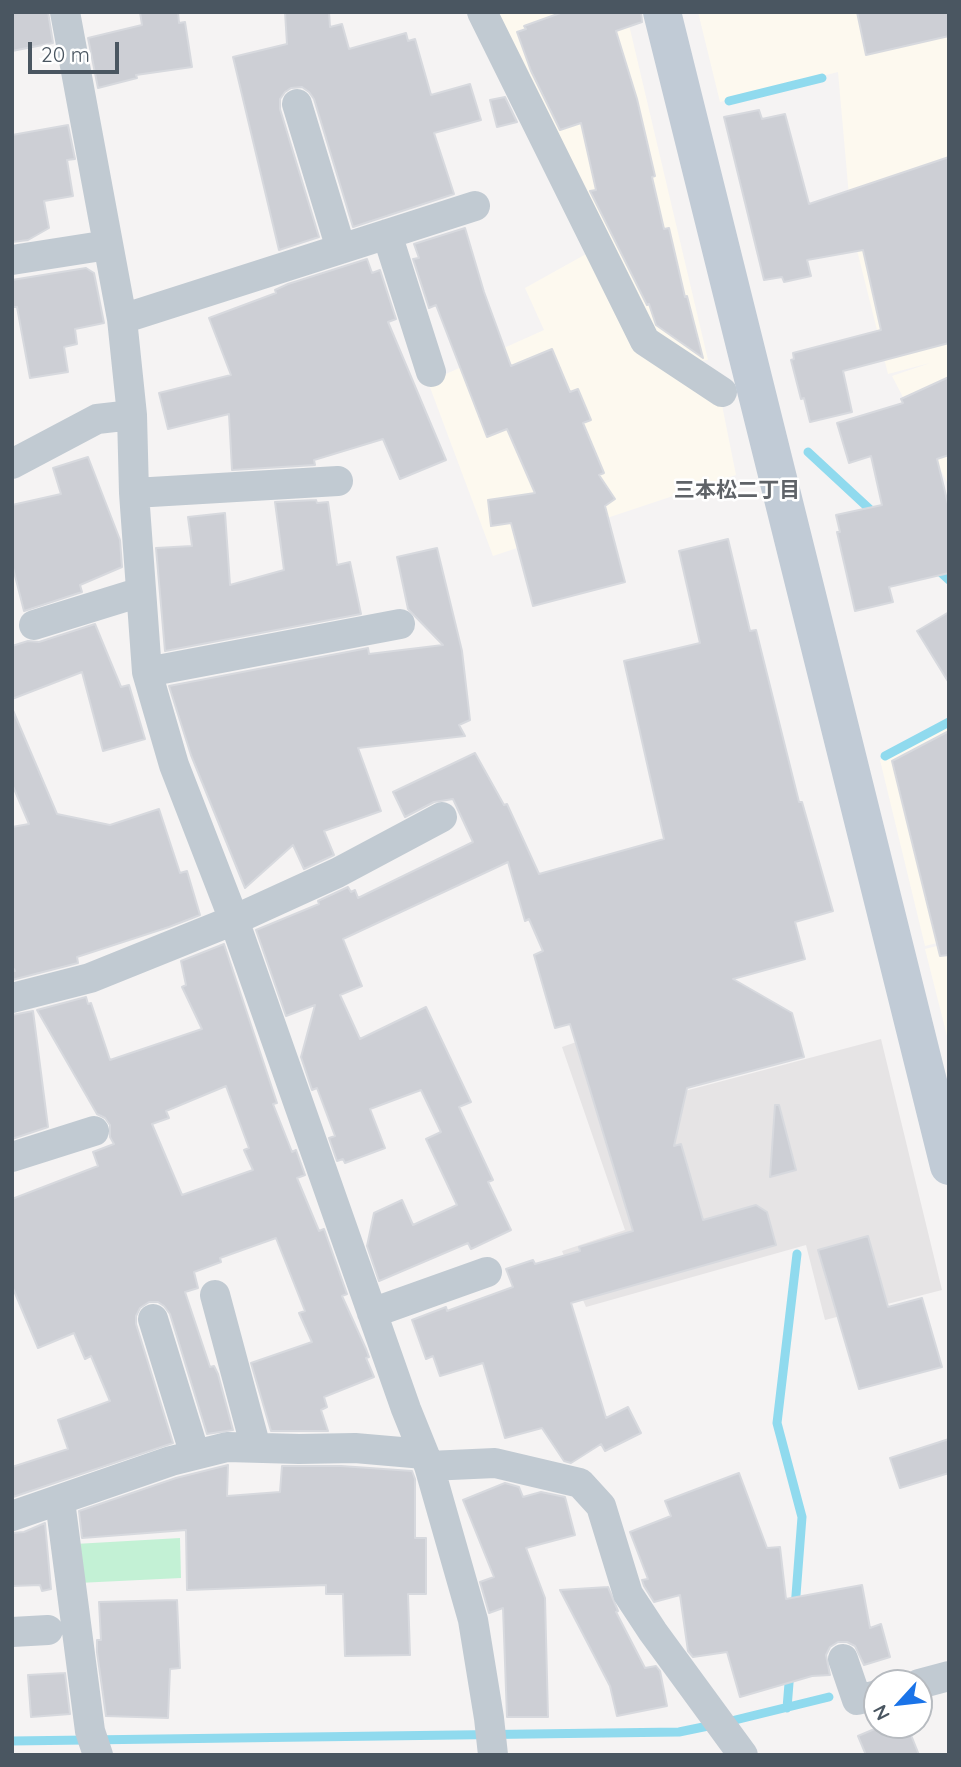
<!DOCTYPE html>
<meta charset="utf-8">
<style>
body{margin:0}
#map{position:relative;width:961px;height:1767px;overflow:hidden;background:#f5f3f3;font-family:Quicksand,sans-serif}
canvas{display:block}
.frame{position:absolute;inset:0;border:14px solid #4a5661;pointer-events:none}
.north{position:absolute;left:863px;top:1669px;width:70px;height:70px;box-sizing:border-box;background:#fff;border:2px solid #b7bbc0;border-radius:50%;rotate:243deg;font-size:19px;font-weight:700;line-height:28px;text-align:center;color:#4a5661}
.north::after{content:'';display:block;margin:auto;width:24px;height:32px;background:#1a73e8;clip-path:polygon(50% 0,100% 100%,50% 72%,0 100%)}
.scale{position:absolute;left:28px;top:42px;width:91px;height:32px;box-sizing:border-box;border:4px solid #4a5661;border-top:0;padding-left:9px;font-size:21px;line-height:24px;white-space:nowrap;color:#4a5661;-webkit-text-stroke:5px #fff;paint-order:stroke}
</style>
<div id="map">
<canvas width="961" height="1767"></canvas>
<div class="frame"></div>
<div class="north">N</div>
<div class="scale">20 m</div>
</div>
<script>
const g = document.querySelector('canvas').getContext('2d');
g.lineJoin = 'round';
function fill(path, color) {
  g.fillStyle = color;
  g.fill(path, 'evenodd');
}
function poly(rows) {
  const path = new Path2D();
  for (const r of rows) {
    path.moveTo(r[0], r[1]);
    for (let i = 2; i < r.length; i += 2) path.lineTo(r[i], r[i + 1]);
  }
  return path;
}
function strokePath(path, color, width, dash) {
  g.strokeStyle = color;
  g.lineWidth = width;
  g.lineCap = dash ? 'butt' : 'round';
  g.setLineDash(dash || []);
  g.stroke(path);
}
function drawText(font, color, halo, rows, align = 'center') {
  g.font = font + ' Quicksand,"Noto Sans JP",sans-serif';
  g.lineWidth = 5;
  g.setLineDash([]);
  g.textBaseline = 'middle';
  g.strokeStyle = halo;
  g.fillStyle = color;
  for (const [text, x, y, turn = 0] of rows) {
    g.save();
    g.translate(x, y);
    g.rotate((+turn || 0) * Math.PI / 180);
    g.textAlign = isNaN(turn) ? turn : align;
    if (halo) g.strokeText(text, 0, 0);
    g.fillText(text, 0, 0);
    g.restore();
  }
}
const commercial = poly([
 [489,12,626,12,708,360,691,362,650,337],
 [698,12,949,12,949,486,892,376,930,363,888,374,852,230,838,72,720,102],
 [595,249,645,347,720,395,736,475,493,556,428,382,544,330,525,288],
 [949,720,949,940,925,946,880,760],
 [949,943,949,1044,925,949]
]);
const education = poly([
 [625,1025,647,1101,881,1039,942,1290,825,1320,806,1245,586,1307,562,1251,625,1230,562,1047]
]);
const green = poly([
 [180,1538,181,1578,78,1583,75,1544]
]);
const stream = poly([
 [729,101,822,78],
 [808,452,876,515],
 [936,568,949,580],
 [885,756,949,722],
 [795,1608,802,1517,777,1423,797,1254],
 [884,1683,917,1675],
 [787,1708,790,1671],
 [727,1722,829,1697],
 [12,1741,679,1732,713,1725]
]);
const building = poly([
 [12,12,48,12,53,43,12,51,12,12],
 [140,12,178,12,179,23,185,22,192,67,136,75,137,78,98,88,88,38,142,25,140,12],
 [285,12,329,12,330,27,342,24,349,49,406,33,408,41,415,39,431,95,470,84,481,120,434,133,454,194,353,227,314,99,309,92,302,87,291,88,285,92,280,99,280,109,319,237,279,250,233,57,287,44,285,12],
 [563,12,641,12,642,22,616,31,637,99,655,176,652,177,664,229,669,228,685,297,687,296,703,358,656,325,649,304,647,305,590,191,596,190,581,123,560,130,531,71,517,32,526,29,524,26,563,12],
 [857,12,949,12,949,36,866,55,857,12],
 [505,97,517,122,497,127,490,100,505,97],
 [759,110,762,119,785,114,809,204,949,157,949,343,843,371,852,412,810,422,804,398,801,399,791,360,794,359,793,353,881,330,863,250,807,260,811,276,784,282,782,277,764,280,724,117,759,110],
 [68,125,75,159,67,160,73,196,44,201,49,228,28,240,12,242,12,135,68,125],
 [465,228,484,292,511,366,552,349,570,392,578,389,591,420,583,423,604,473,599,475,615,499,605,506,625,582,533,606,511,523,491,526,488,500,535,493,507,429,487,437,436,305,429,308,413,259,419,258,414,244,465,228],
 [367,259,372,273,380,270,396,319,388,322,446,460,400,479,383,439,314,460,315,465,232,470,229,414,168,429,159,393,231,375,209,318,276,293,275,290,288,284,367,259],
 [86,268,94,273,104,323,75,329,77,344,64,347,68,372,30,378,17,307,12,307,12,280,86,268],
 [949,377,949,455,937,459,949,508,949,573,889,587,893,602,855,611,837,532,840,532,836,515,882,505,871,456,849,463,837,423,903,403,901,399,949,377],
 [88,457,120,540,122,567,80,585,82,592,24,611,12,564,12,505,61,494,53,468,88,457],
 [316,500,317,503,328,502,337,565,350,562,361,614,165,651,156,548,192,546,188,517,225,513,230,585,284,570,275,502,316,500],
 [728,539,750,631,756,630,799,802,802,802,833,911,795,922,805,959,733,979,792,1013,804,1057,687,1088,674,1146,681,1144,703,1220,756,1205,767,1212,776,1245,571,1303,606,1418,628,1407,641,1433,605,1451,601,1444,571,1463,564,1461,542,1428,505,1438,483,1363,440,1376,433,1356,426,1359,412,1320,446,1307,447,1311,513,1287,506,1269,533,1260,535,1264,580,1251,579,1247,633,1231,570,1024,555,1028,534,955,543,951,529,919,525,921,508,862,343,939,362,986,340,995,360,1039,426,1007,471,1102,459,1107,493,1180,488,1182,511,1230,471,1249,468,1243,379,1281,367,1246,374,1213,402,1200,413,1225,457,1205,426,1139,441,1132,421,1090,370,1109,385,1148,345,1163,343,1159,337,1161,329,1138,335,1136,317,1088,312,1090,301,1057,315,1005,286,1016,256,930,319,904,318,901,348,887,351,892,355,890,358,898,473,842,453,799,434,802,405,817,393,792,475,753,504,805,507,804,539,874,664,839,624,661,700,643,679,551,728,539],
 [437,548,462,651,470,720,459,725,465,736,358,748,381,811,324,831,334,855,304,869,293,845,245,888,191,755,169,686,368,648,369,654,443,645,408,609,397,557,437,548],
 [949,612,949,683,917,631,949,612],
 [95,624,121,687,129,685,145,739,103,751,82,672,12,699,12,646,28,641,39,642,95,624],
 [12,708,57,814,110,825,159,809,180,873,187,871,200,915,169,927,77,957,78,963,12,980,12,971,15,971,12,966,12,827,29,824,12,784,12,708],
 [949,731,949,955,940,956,892,761,949,731],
 [224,944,277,1103,273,1104,292,1152,296,1150,305,1175,297,1178,319,1231,324,1229,347,1294,342,1296,366,1349,369,1357,366,1358,374,1377,324,1397,327,1407,321,1410,328,1431,271,1431,251,1363,312,1342,299,1313,305,1311,276,1238,220,1258,221,1262,194,1272,198,1288,185,1292,210,1367,214,1366,218,1374,233,1430,207,1434,170,1314,164,1306,158,1302,149,1302,140,1308,136,1316,136,1324,173,1443,13,1497,12,1467,68,1449,58,1420,110,1401,91,1356,85,1359,74,1333,38,1348,12,1286,12,1199,98,1166,93,1152,114,1144,110,1137,110,1125,105,1118,97,1114,37,1010,86,997,88,1004,91,1003,110,1060,202,1029,182,987,186,985,181,961,224,944],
 [226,1086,249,1148,244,1150,253,1170,182,1195,152,1124,169,1118,166,1111,226,1086],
 [33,1011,48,1127,12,1139,12,1015,33,1011],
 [775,1105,779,1105,796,1170,770,1177,775,1105],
 [868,1236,888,1307,922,1298,942,1367,859,1389,818,1250,868,1236],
 [949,1439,949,1473,900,1488,890,1458,949,1439],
 [228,1465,227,1496,280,1492,282,1466,341,1466,412,1471,415,1479,415,1538,426,1538,426,1594,408,1594,410,1655,345,1656,343,1594,326,1594,326,1585,187,1590,186,1530,82,1538,79,1511,176,1478,228,1465],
 [739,1473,767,1548,780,1547,786,1599,862,1585,870,1628,881,1624,890,1657,864,1665,855,1646,847,1642,838,1642,830,1647,826,1655,830,1675,812,1676,740,1697,727,1652,693,1657,688,1651,680,1595,654,1602,644,1586,642,1580,648,1579,630,1532,671,1516,665,1501,739,1473],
 [505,1483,519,1487,523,1497,541,1492,565,1497,575,1535,526,1548,545,1598,548,1717,507,1717,503,1608,489,1613,480,1582,494,1577,463,1500,505,1483],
 [45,1523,51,1589,42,1591,40,1585,12,1586,12,1533,24,1532,45,1523],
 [608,1587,618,1611,616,1612,645,1668,656,1666,660,1671,667,1706,617,1716,610,1686,560,1590,608,1587],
 [177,1600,180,1668,170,1669,168,1718,106,1716,97,1652,97,1640,101,1640,99,1602,177,1600],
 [65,1673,70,1714,31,1717,28,1675,65,1673],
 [884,1725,907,1725,919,1755,866,1755,858,1736,884,1725]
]);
const street = poly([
 [65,12,122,319,132,415,134,493,147,672,174,765,234,920,406,1409,429,1466,473,1620,489,1718,493,1755],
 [482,12,645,341,722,392],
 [297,104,341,249],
 [387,234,431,372],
 [12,260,108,245],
 [122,319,475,206],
 [12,464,97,419,132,415],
 [134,493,338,481],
 [34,625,141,592],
 [147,672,400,624],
 [12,998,90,978,234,920,337,873,442,817],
 [12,1157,94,1131],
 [215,1295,256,1448],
 [372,1313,487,1272],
 [153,1319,195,1455],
 [429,1466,495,1463,580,1483,601,1506,628,1594,653,1632,743,1755],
 [60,1501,90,1731,98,1755],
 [12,1516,171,1461,227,1447,299,1449,355,1448,424,1454],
 [12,1632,48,1630],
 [843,1659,857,1700,877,1695],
 [919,1684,949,1676]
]);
const secondary = poly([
 [662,12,949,1166]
]);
const neighbourhoodNames = [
 ["三本松二丁目",737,491]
];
fill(commercial, '#fdf9ef');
fill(education, '#e6e4e5');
fill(green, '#c3f1d5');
strokePath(stream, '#90daee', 9);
fill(building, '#cdcfd5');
strokePath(building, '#d7d9de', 2);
strokePath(street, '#c1cad2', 30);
strokePath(secondary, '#c1cbd6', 38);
drawText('bold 21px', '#5f6368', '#fff', neighbourhoodNames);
</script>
